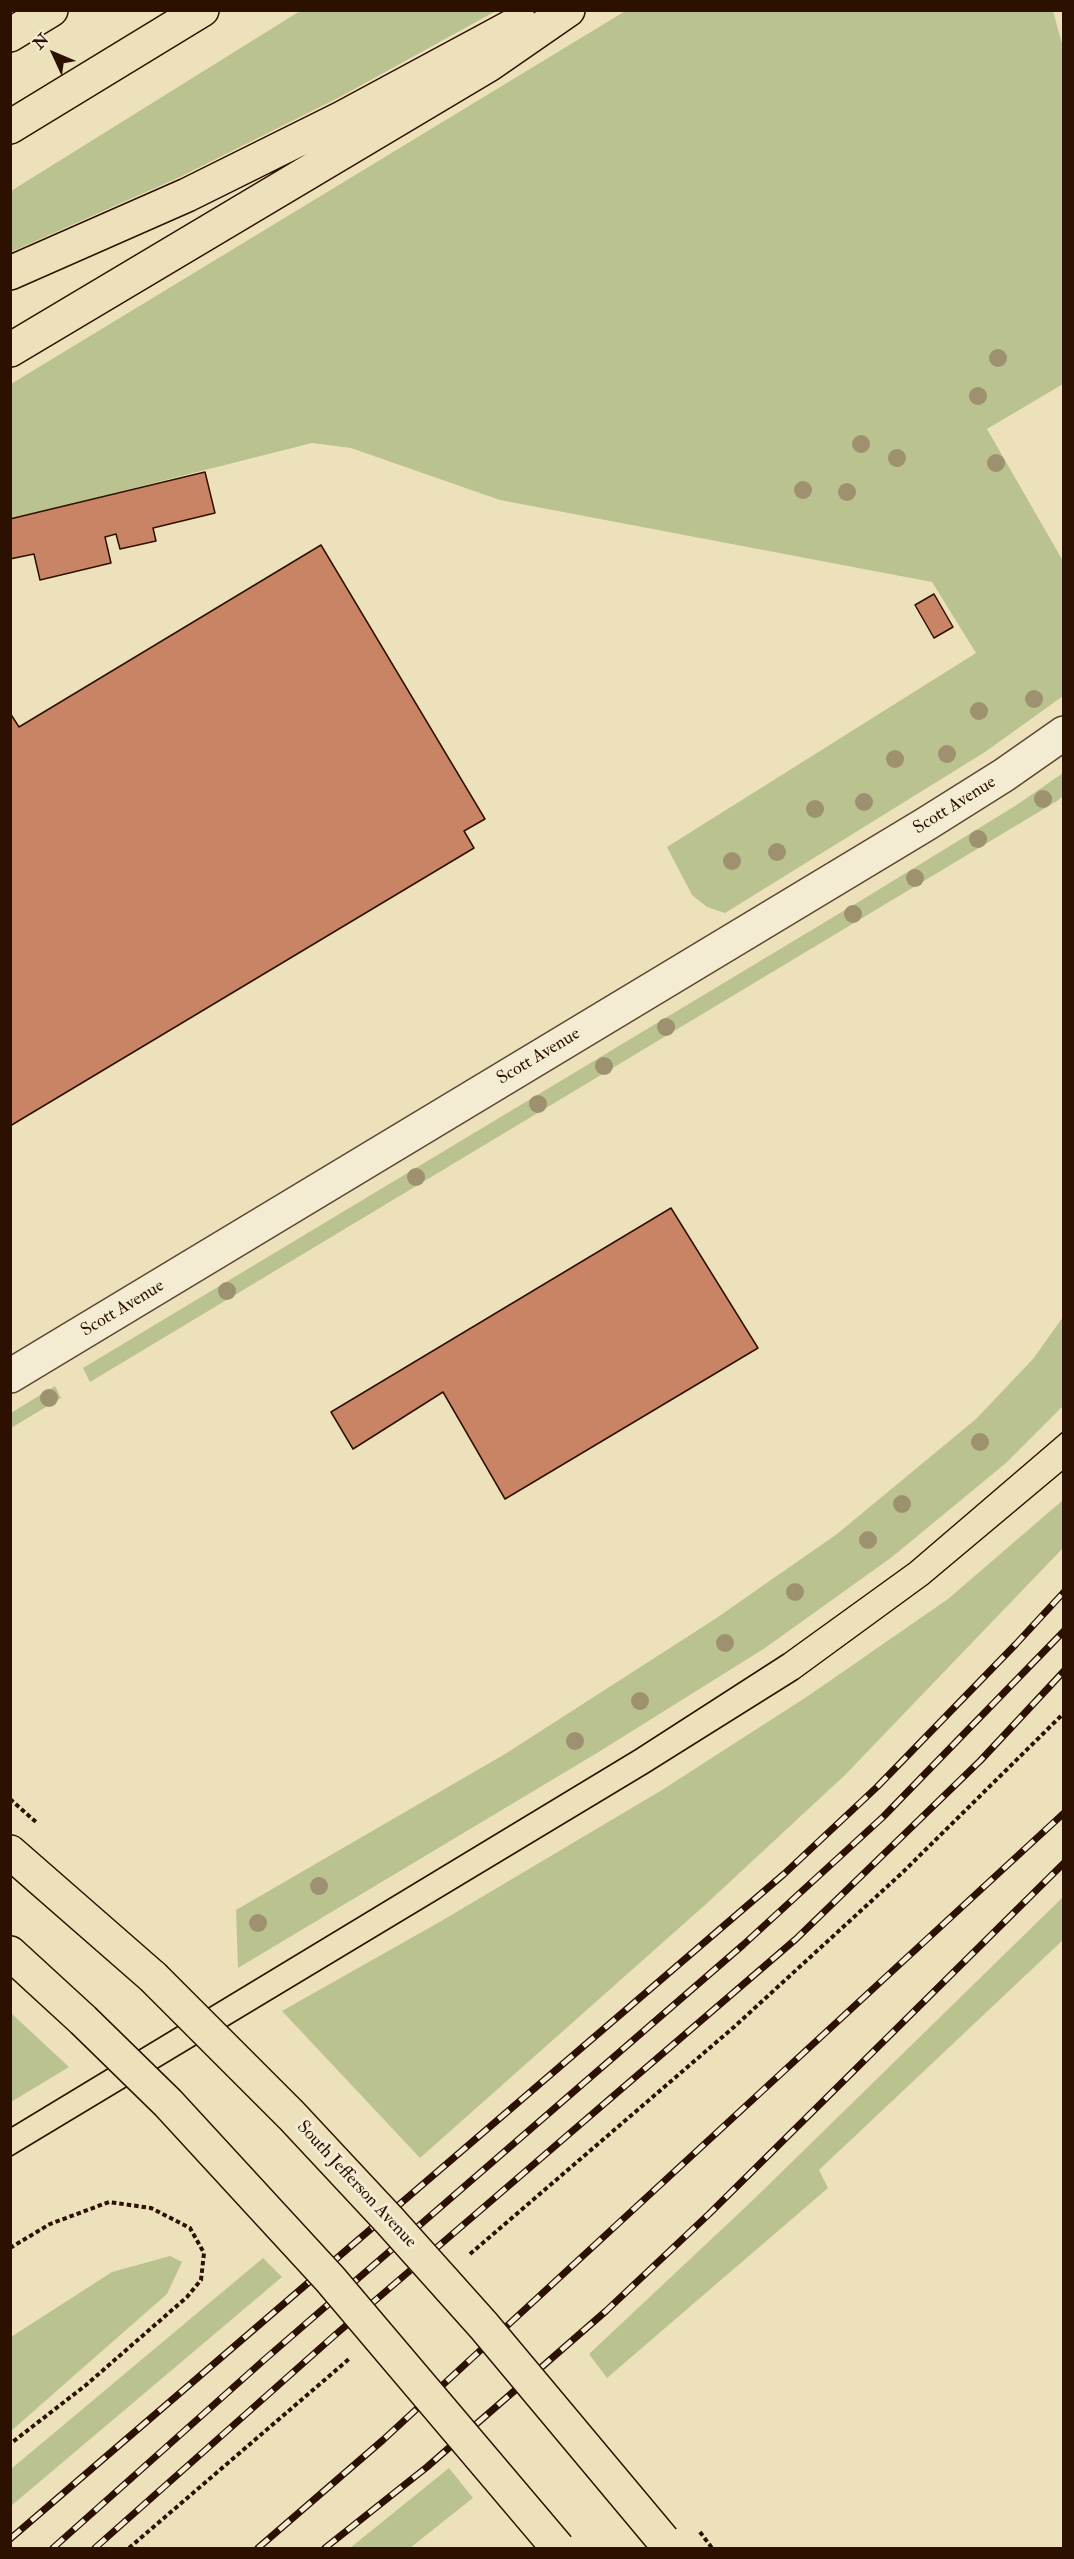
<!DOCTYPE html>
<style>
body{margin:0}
#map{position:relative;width:1074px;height:2559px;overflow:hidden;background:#ede1bc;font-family:"IM FELL Double Pica",serif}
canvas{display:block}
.frame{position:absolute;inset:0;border:12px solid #2d1100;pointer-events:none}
.north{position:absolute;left:24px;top:24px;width:60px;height:60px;-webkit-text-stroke:4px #f3ecd3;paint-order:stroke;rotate:314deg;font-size:16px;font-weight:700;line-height:24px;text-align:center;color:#2d1100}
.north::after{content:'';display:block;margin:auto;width:21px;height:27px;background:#2d1100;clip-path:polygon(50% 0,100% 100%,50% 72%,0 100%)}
</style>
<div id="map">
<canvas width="1074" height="2559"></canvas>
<div class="frame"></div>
<div class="north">N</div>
</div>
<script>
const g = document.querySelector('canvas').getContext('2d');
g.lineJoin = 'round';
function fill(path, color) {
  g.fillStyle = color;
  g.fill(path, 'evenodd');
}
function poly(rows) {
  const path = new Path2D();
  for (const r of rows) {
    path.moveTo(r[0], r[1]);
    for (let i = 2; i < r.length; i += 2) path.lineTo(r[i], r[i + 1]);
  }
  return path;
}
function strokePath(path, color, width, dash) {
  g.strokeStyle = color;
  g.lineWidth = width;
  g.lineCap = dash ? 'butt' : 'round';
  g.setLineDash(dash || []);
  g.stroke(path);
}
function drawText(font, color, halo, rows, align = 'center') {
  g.font = font + ' "IM FELL Double Pica",serif';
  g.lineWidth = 6;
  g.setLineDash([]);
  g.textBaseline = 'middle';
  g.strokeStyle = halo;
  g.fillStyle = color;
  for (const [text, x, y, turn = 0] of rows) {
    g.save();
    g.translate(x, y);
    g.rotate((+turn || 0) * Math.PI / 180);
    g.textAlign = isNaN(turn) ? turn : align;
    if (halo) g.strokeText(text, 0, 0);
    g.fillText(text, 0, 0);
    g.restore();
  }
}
const green = poly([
 [627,10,1053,11,1063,47,1063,384,987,429,1063,561,1063,696,985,752,725,913,707,907,692,895,667,847,976,653,932,582,500,500,351,448,312,443,11,519,11,384],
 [300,11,496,11,338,98,182,176,11,252,11,191],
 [1063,773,1063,796,1057,801,90,1382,83,1368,865,898,1015,806],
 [1063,1317,1063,1406,1006,1463,892,1557,765,1648,597,1753,238,1968,236,1910,505,1754,715,1619,837,1534,976,1419,1033,1359],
 [55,1386,61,1398,11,1428,11,1413],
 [1063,1500,1063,1548,845,1775,705,1905,420,2158,282,2011,443,1920,662,1790,808,1696,948,1599],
 [1063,1897,1063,1940,819,2170,828,2188,607,2378,589,2354,753,2200],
 [11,2013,69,2067,11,2102],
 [170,2256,182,2262,167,2294,11,2431,11,2337,112,2272],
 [263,2258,282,2277,11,2506,11,2469],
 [449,2468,473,2498,410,2548,350,2548]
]);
const building = poly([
 [205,472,215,513,153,528,156,541,120,549,116,534,105,537,111,563,40,580,34,554,10,559,10,519,205,472],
 [321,545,485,819,464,831,474,848,10,1126,10,713,19,727,321,545],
 [934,594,953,627,934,638,915,605,934,594],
 [671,1208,758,1348,505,1499,443,1392,353,1449,331,1412,671,1208]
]);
const path = poly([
 [10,1799,36,1822],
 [10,2248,50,2224,109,2202,151,2208,190,2228,204,2253,201,2280,187,2297,86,2385,10,2444],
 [470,2254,734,2027,902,1873,1064,1713],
 [700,2532,712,2548],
 [129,2548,349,2359]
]);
const minor = poly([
 [10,1376,926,824,1004,775,1064,733]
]);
const major = poly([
 [10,1852,153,1977],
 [10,1953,83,2020]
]);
const highway = poly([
 [10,35,51,10],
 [10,127,202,10],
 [10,273,187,195,342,118,520,22],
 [10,350,490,64,568,10]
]);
const tram = poly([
 [10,2128,635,1750,784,1654,910,1563,1064,1431],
 [10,2157,648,1773,798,1679,928,1584,1064,1470]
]);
const rail = poly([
 [10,2539,784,1874,877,1787,1016,1644,1064,1592],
 [53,2548,264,2360,743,1945,883,1817,1064,1631],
 [95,2548,335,2335,796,1939,980,1761,1064,1671],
 [258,2548,383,2440,1064,1813],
 [325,2548,427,2467,606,2311,709,2214,1064,1863]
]);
const majorBridge = poly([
 [153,1977,292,2116,390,2221,484,2326,663,2540],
 [83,2020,168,2103,330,2279,558,2548]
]);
const trees = [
 [998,358],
 [978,396],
 [861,444],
 [897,458],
 [996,463],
 [803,490],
 [847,492],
 [1034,699],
 [979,711],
 [947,754],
 [895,759],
 [1043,799],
 [864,802],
 [815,809],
 [978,839],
 [777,852],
 [732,861],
 [915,878],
 [853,914],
 [666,1027],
 [604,1066],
 [538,1104],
 [416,1177],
 [227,1291],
 [49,1398],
 [980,1442],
 [902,1504],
 [868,1540],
 [795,1592],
 [725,1643],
 [640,1701],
 [575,1741],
 [319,1886],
 [258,1923]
];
const streetNames = [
 ["Scott Avenue",955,806,-32],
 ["Scott Avenue",539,1057,-31],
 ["Scott Avenue",123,1309,-31],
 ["South Jefferson Avenue",356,2185,47]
];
fill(green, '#bac28f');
fill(building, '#c98466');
strokePath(building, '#2d1100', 1.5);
strokePath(minor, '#5d452f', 36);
strokePath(major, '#2d1100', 36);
strokePath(highway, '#2d1100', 36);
strokePath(path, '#2d1100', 4, [4.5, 3]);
strokePath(minor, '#f3ecd3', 33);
strokePath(major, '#ede1bc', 33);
strokePath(highway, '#ede1bc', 33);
strokePath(tram, '#2d1100', 1.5);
strokePath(rail, '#2d1100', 7);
strokePath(rail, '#f3ecd3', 4.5, [14]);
strokePath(majorBridge, '#2d1100', 36, []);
strokePath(majorBridge, '#ede1bc', 33);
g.fillStyle = '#9e9170';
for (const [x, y] of trees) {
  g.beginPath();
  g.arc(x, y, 9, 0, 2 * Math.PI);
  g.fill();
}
drawText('18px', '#2d1100', '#f3ecd3', streetNames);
</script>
